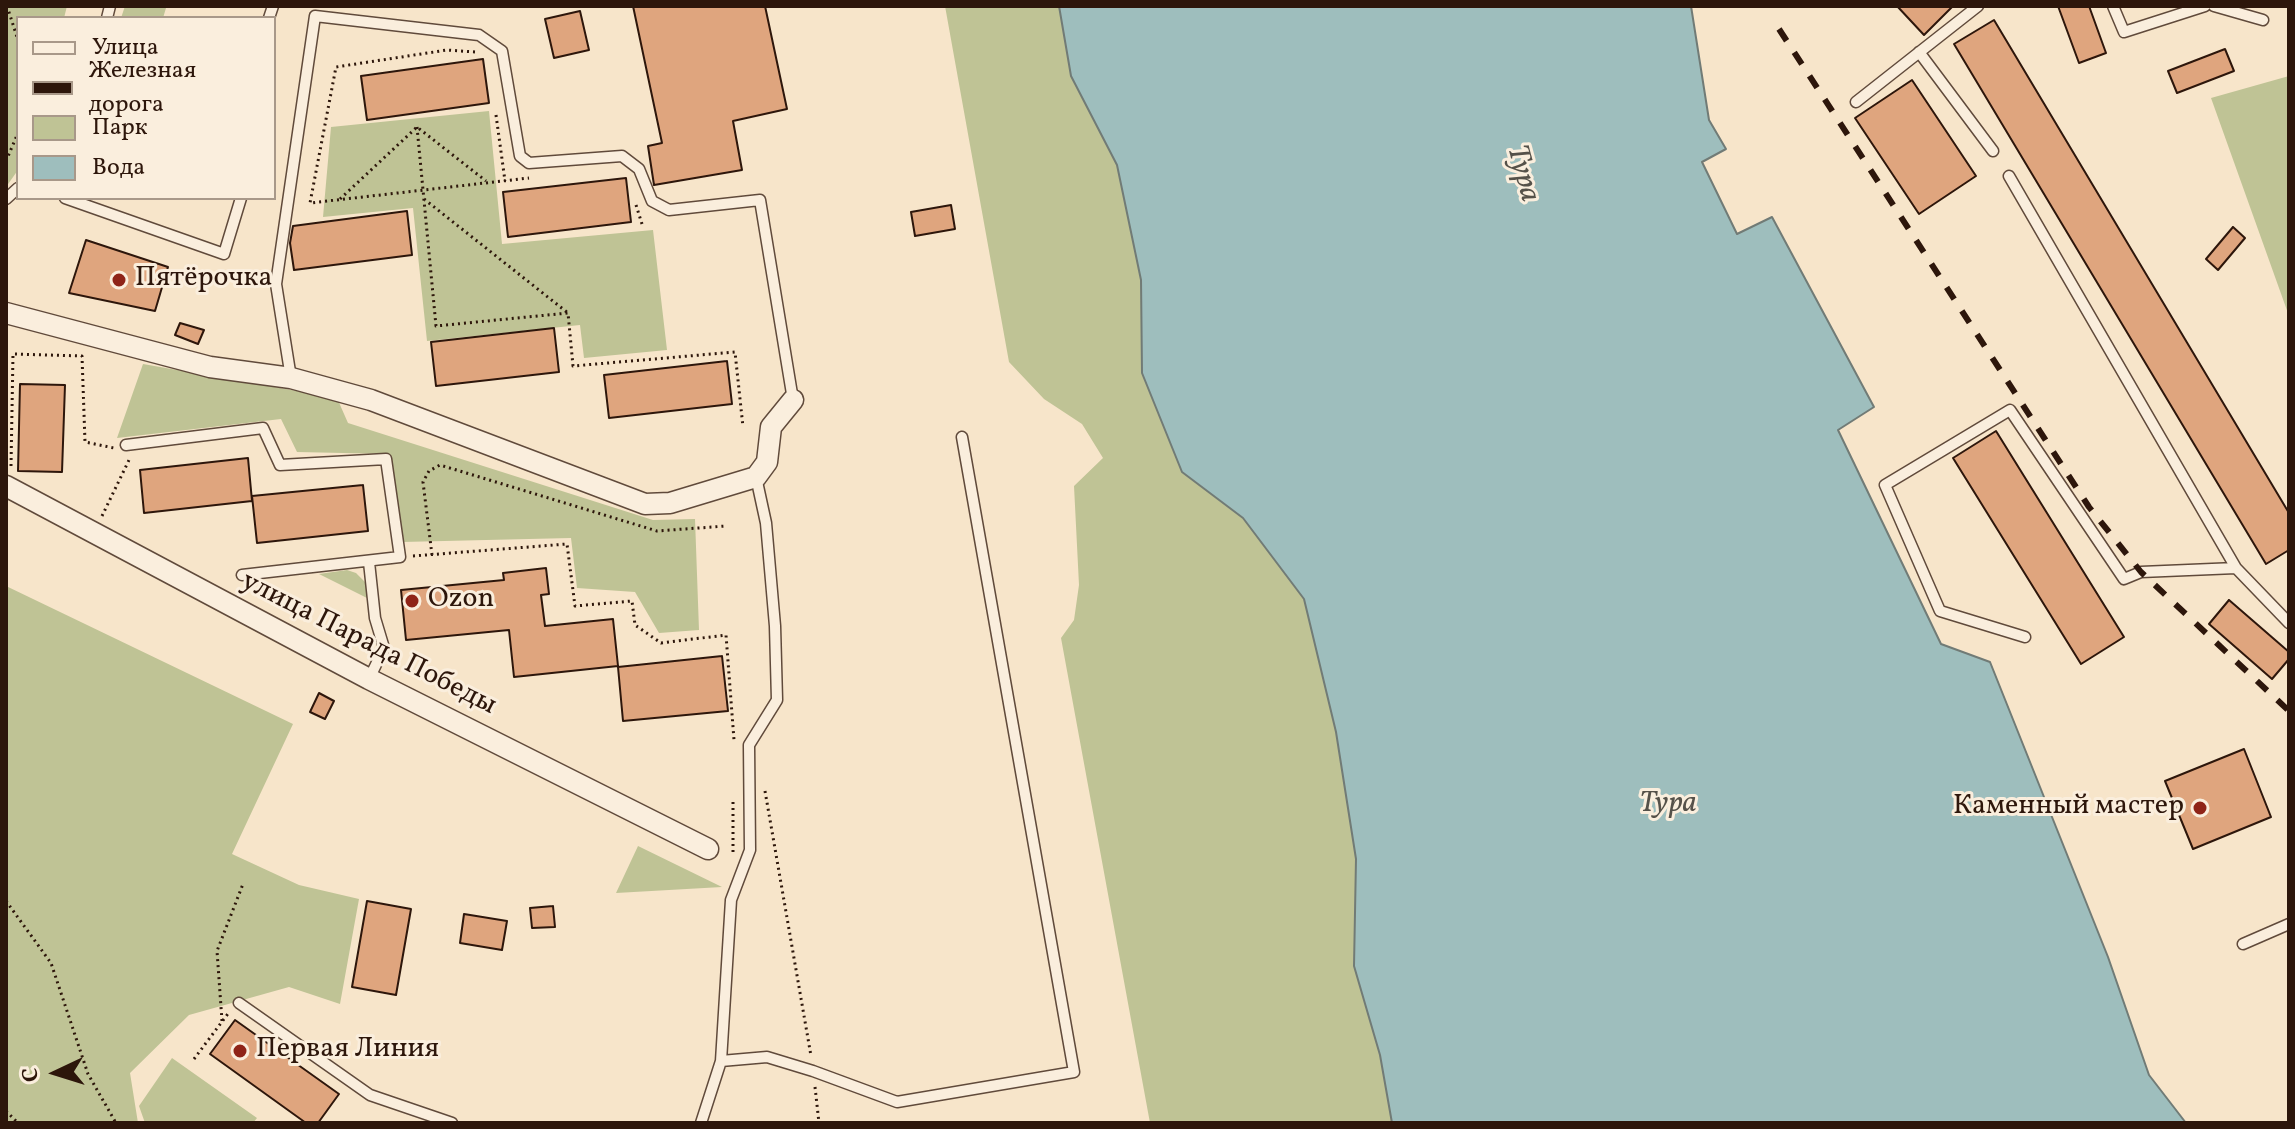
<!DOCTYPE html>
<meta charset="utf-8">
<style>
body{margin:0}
#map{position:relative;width:2295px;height:1129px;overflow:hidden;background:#f7e5ca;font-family:Vollkorn,serif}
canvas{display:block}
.frame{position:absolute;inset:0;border:8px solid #2d160b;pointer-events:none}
.legend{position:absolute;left:16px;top:16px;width:260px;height:184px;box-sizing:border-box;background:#faeedd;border:2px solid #a89889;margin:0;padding:10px 14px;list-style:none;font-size:24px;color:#2d160b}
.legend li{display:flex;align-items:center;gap:16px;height:40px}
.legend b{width:40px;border:2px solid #a89889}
.north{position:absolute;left:16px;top:1033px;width:80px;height:80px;-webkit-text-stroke:6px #faeedd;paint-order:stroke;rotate:266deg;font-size:22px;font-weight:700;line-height:32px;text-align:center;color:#2d160b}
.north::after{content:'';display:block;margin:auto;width:28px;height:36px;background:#2d160b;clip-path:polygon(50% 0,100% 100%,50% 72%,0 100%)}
</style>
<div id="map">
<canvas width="2295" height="1129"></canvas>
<div class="frame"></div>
<ul class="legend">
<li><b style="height:10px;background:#faeedd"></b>Улица</li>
<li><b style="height:10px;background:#2d160b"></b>Железная дорога</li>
<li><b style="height:22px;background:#bfc395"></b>Парк</li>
<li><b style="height:22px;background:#9ebebd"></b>Вода</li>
</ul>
<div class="north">С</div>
</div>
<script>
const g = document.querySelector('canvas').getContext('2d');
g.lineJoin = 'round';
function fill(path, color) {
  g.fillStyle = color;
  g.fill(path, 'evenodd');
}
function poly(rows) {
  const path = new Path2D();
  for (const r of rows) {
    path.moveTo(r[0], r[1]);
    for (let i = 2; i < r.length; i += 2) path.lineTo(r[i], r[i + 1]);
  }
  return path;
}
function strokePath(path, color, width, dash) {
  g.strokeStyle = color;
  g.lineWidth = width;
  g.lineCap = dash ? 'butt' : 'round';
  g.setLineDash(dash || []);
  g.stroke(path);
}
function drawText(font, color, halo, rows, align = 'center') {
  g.font = font + ' Vollkorn,serif';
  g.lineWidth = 6;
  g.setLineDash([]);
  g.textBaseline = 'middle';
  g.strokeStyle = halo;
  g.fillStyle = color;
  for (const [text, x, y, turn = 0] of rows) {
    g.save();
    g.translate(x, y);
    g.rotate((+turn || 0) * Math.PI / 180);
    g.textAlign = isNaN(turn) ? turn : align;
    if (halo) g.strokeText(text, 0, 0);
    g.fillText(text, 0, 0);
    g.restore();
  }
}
const green = poly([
 [6,6,67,6,64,18,18,18,18,170,6,187],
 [125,6,159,6,166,8,163,18,121,18],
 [945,6,1059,6,1071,76,1117,165,1141,280,1142,373,1182,472,1243,518,1304,599,1336,732,1356,859,1354,966,1380,1055,1392,1123,1150,1123,1061,638,1074,620,1079,585,1074,486,1103,458,1082,424,1044,399,1009,362],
 [2289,76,2289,316,2211,98],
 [489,111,502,244,653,230,667,350,584,358,580,325,427,341,413,208,323,217,331,127],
 [143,364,337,398,348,423,653,520,695,519,699,630,659,633,635,592,577,588,571,538,402,542,390,454,297,452,281,419,117,438],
 [347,570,356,573,366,583,367,598,319,574],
 [6,586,293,724,232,854,299,885,359,899,340,1004,289,987,189,1015,130,1073,138,1123,6,1123],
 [638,846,722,887,616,893],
 [172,1058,257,1118,253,1123,145,1123,139,1106]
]);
const water = poly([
 [1059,6,1691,6,1709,120,1726,149,1702,162,1737,234,1772,217,1874,407,1838,430,1941,644,1990,662,2108,957,2149,1075,2186,1123,1392,1123,1380,1055,1354,966,1356,859,1336,732,1304,599,1243,518,1182,472,1142,373,1141,280,1117,165,1071,76,1059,6]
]);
const building = poly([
 [633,6,765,6,787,109,733,121,742,170,654,185,648,146,662,143,633,6],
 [1897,6,1953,6,1924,35,1897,6],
 [2058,6,2089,6,2106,53,2079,63,2058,6],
 [580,11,589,50,554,58,545,19,580,11],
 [1994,20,2289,513,2289,550,2266,564,1954,44,1994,20],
 [2225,49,2234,71,2177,93,2168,71,2225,49],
 [483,59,489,103,367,120,361,76,483,59],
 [1912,80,1976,176,1919,214,1855,118,1912,80],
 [626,178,631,222,508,237,503,192,626,178],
 [951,205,955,229,915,236,911,212,951,205],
 [407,211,412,255,294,270,290,243,293,226,407,211],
 [2233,227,2245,238,2218,270,2206,259,2233,227],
 [86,240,168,267,155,311,69,293,86,240],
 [180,323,204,330,198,344,175,335,180,323],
 [554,328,559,372,436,386,431,342,554,328],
 [727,361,732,404,609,418,604,375,727,361],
 [20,384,65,385,62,472,18,471,20,384],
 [1996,431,2124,637,2081,664,1953,458,1996,431],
 [248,458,252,501,144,513,140,470,248,458],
 [363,485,368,531,257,543,252,496,363,485],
 [546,568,549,594,541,595,545,626,613,619,618,666,514,677,509,630,406,640,401,590,504,580,503,573,546,568],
 [2229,600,2289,652,2289,659,2272,679,2209,624,2229,600],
 [722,656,728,711,623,721,618,667,722,656],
 [319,693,334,701,325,719,310,712,319,693],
 [2244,749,2271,817,2193,849,2165,781,2244,749],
 [367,901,411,909,396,995,352,987,367,901],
 [553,906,555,927,532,928,530,908,553,906],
 [464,914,507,921,502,950,460,943,464,914],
 [235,1020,339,1094,318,1123,306,1123,210,1054,235,1020]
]);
const path = poly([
 [7,6,18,40],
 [475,52,447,50,336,67,310,203,529,178],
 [496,115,505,181],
 [417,127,436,326,568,313,573,366,735,352,743,427],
 [6,161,18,133],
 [340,199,417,127,486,181],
 [424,199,568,313],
 [636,205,642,224],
 [11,466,13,354,82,356,85,442,114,448],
 [102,516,130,458],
 [432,555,423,482,429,471,440,465,657,531,726,526],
 [413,556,567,544,575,606,632,601,635,625,661,643,726,635,734,740],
 [765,791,811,1056],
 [733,852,733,799],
 [6,901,51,963,88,1074,116,1123],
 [222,1021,217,951,243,884],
 [194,1059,230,1011],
 [815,1087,819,1123],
 [6,1111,18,1123]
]);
const service = poly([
 [2113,6,2124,32,2205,6],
 [2214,6,2263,20],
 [107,18,110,6],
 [269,18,273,6],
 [1919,52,1993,151],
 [1856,102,1978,6],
 [2009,176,2236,568,2289,623],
 [65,198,224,254,241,198],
 [6,199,18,188],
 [291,378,276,284,315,16,479,35,502,51,520,156,529,163,622,156,639,169,652,201,669,210,760,200,793,400],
 [126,445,263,428,280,465,386,459,400,557,242,575],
 [2025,637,1940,611,1885,485,2010,410,2124,579,2141,572,2236,568],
 [369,679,384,648,375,618,369,562],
 [2243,944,2289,924],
 [239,1003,370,1095,452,1123],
 [721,1061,767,1057,813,1071,897,1102,1074,1072,962,437],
 [701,1123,721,1061,731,900,750,850,749,745,777,700,775,626,766,523,756,477]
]);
const minor = poly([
 [6,313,210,367,291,378,371,400,645,504,670,503,756,477,767,462,771,427,793,400],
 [6,486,369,679,708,849]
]);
const rail = poly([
 [1779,29,2089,507,2141,572,2289,711]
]);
const markers = [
 [119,280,8,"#8f2418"],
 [412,601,8,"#8f2418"],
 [2200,808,8,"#8f2418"],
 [240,1051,8,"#8f2418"]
];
const poiNames = [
 ["Пятёрочка",135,280],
 ["Ozon",428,601],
 ["Каменный мастер",2184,808,"right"],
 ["Первая Линия",256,1051]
];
const streetNames = [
 ["улица Парада Победы",368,645,27]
];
const waterNames = [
 ["Тура",1521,174,75],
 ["Тура",1668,805]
];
fill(green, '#bfc395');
fill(water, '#9ebebd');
strokePath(water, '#717b76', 2);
fill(building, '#dfa57e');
strokePath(building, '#2d160b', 2);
strokePath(service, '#604a3b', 13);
strokePath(minor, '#604a3b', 23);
strokePath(path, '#2d160b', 3, [2, 4]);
strokePath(service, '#faeedd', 10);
strokePath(minor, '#faeedd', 20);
strokePath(rail, '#2d160b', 6, [14, 14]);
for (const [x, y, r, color] of markers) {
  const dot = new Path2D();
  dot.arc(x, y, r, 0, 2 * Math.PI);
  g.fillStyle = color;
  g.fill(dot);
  strokePath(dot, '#faeedd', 3);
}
drawText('28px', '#2d160b', '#faeedd', poiNames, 'left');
drawText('28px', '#2d160b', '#faeedd', streetNames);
drawText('italic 30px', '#555149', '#faeedd', waterNames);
</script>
